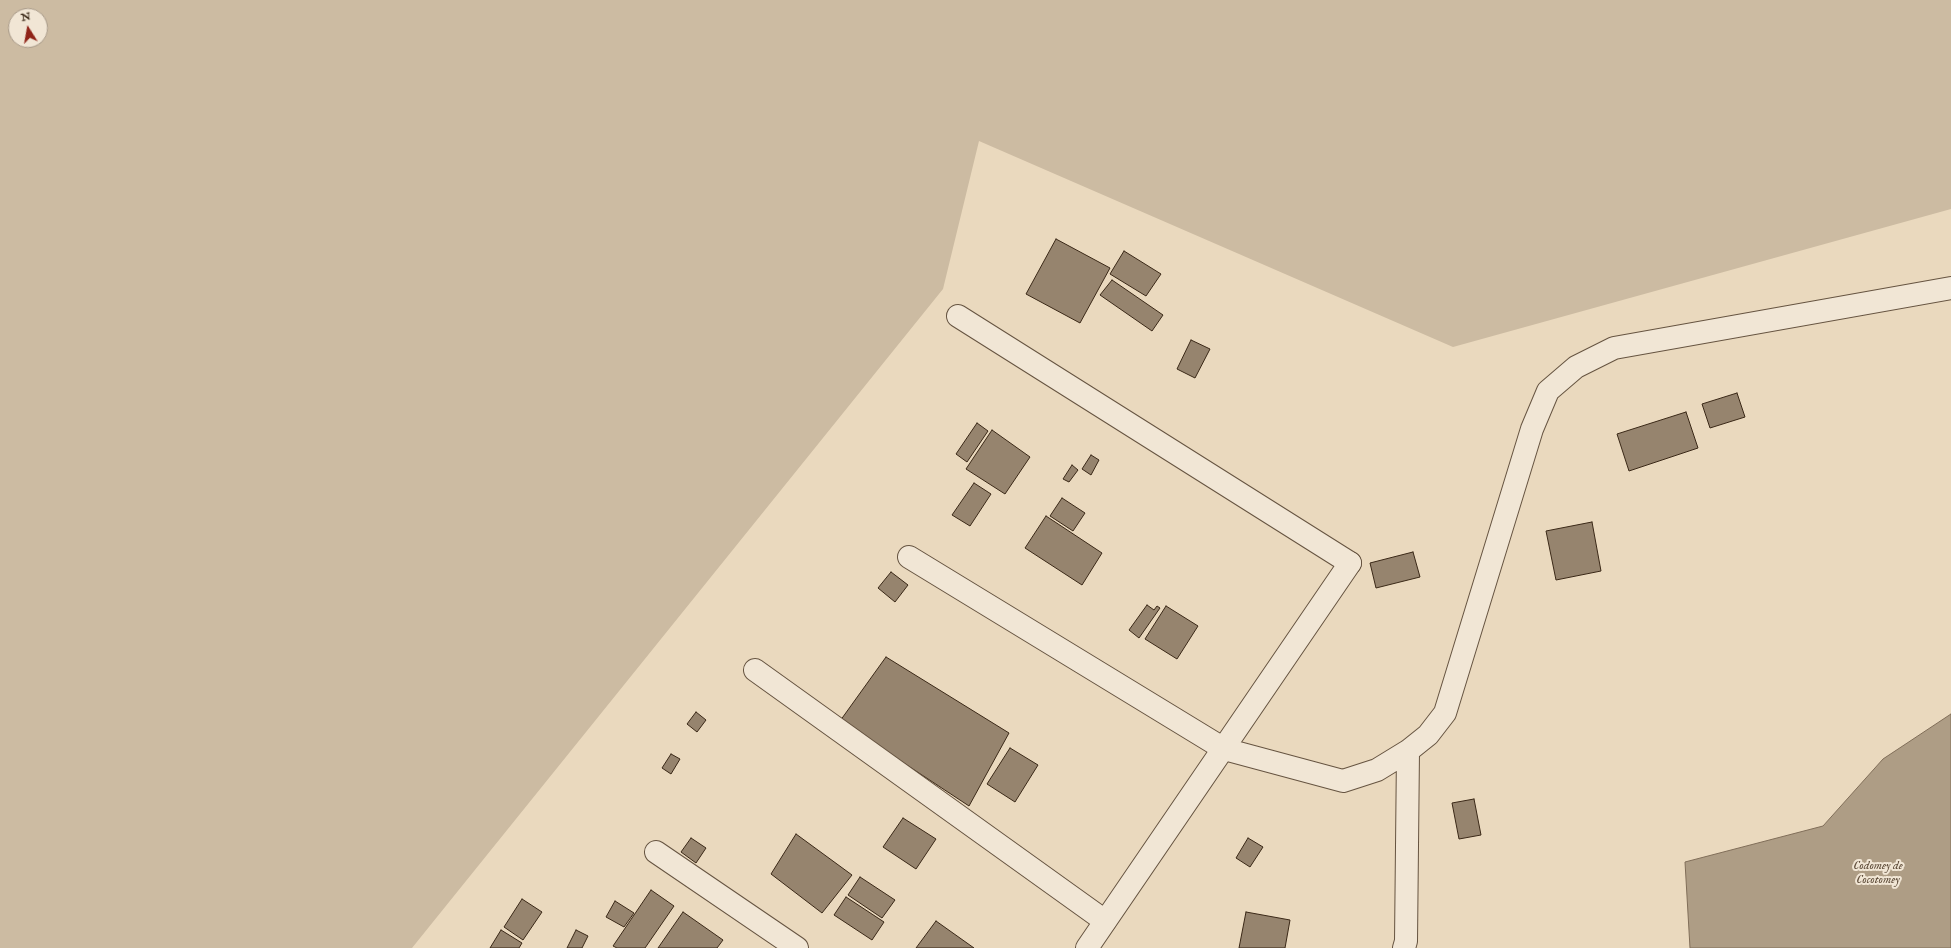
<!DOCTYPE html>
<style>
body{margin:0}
#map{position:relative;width:1951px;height:948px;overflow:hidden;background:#ead9be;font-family:"IM FELL English",serif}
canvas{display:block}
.north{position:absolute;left:8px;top:8px;width:40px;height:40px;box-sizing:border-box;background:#f1e6d5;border:1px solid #a89a89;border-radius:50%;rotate:349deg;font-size:11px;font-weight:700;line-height:16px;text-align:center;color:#3a2817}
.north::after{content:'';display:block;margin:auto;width:14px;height:18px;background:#8f2418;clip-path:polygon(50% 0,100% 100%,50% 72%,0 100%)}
</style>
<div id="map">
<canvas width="1951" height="948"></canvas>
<div class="north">N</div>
</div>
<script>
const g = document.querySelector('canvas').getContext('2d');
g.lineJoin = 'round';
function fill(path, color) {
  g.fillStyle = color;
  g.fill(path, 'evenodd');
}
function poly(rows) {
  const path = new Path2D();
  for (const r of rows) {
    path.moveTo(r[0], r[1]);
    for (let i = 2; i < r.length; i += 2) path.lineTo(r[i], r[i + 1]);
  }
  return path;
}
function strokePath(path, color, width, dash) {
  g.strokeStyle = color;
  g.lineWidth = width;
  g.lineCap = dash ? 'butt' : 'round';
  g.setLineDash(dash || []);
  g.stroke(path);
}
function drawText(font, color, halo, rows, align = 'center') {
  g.font = font + ' "IM FELL English",serif';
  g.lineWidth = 4;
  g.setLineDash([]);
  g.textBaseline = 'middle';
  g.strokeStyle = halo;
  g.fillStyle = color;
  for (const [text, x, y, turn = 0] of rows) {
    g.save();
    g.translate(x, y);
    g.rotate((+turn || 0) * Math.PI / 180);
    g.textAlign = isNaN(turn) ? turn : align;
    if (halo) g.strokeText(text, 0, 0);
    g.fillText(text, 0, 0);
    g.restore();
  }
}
const green = poly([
 [0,0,1951,0,1951,209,1453,347,979,141,943,289,412,948,0,948],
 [16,16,40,16,40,40,16,40]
]);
const water = poly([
 [1951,714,1951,948,1690,948,1685,862,1823,826,1883,759,1951,714]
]);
const building = poly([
 [1056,239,1110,268,1080,323,1026,294,1056,239],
 [1124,251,1161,274,1146,296,1110,274,1124,251],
 [1112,280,1163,315,1152,331,1100,295,1112,280],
 [1191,340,1210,349,1195,378,1177,369,1191,340],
 [1737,393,1745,417,1710,428,1702,404,1737,393],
 [1686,412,1698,448,1629,471,1617,434,1686,412],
 [977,423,988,431,967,462,956,454,977,423],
 [992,430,1030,457,1005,494,966,469,992,430],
 [1091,455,1099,460,1091,475,1082,469,1091,455],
 [1072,465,1078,470,1069,482,1063,479,1072,465],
 [974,483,991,494,970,526,952,515,974,483],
 [1062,498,1085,513,1073,531,1050,516,1062,498],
 [1046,516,1102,553,1082,585,1025,548,1046,516],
 [1592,522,1601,571,1556,580,1546,531,1592,522],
 [1413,552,1420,577,1376,588,1370,563,1413,552],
 [891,572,908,585,895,602,878,588,891,572],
 [1147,605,1154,610,1157,606,1160,608,1139,638,1129,630,1147,605],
 [1166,606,1198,626,1177,659,1145,639,1166,606],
 [886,657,1009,733,969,806,840,721,886,657],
 [696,712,706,720,697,732,687,724,696,712],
 [1010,748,1038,765,1015,802,987,784,1010,748],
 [671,754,680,759,671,774,662,768,671,754],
 [1474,799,1481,835,1459,839,1452,803,1474,799],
 [903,818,936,839,916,869,883,847,903,818],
 [796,834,852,875,822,913,771,874,796,834],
 [691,838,706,848,696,863,681,852,691,838],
 [1248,838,1263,847,1250,867,1236,858,1248,838],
 [860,877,895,900,882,918,848,895,860,877],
 [651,890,674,906,645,948,617,948,613,946,651,890],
 [846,897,884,922,872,940,834,915,846,897],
 [522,899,542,912,523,940,504,927,522,899],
 [615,901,634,913,624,927,606,917,615,901],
 [683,912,723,940,717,948,658,948,683,912],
 [1246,912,1290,920,1285,948,1239,948,1246,912],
 [936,921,974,948,916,948,936,921],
 [501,930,522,943,519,948,490,948,501,930],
 [576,930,588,936,582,948,567,948,576,930]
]);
const minor = poly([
 [958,316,1350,563],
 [909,557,1224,749,1343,781,1377,770,1408,751,1428,735,1445,713,1532,429,1548,391,1576,367,1614,348,1951,288],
 [755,670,1105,921],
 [656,852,797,948],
 [1404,948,1406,941,1408,751]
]);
const tertiary = poly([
 [1087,948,1350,563]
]);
const waterNames = [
 ["Codomey de",1878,867],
 ["Cocotomey",1878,881]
];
fill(green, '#ccbba2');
fill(water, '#ae9d85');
strokePath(water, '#806e59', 1);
fill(building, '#96846e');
strokePath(building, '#3a2817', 1);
strokePath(minor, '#665441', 24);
strokePath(tertiary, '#665441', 24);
strokePath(minor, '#f1e6d5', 22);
strokePath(tertiary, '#f1e6d5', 22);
drawText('italic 12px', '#5d4b38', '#f1e6d5', waterNames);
</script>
